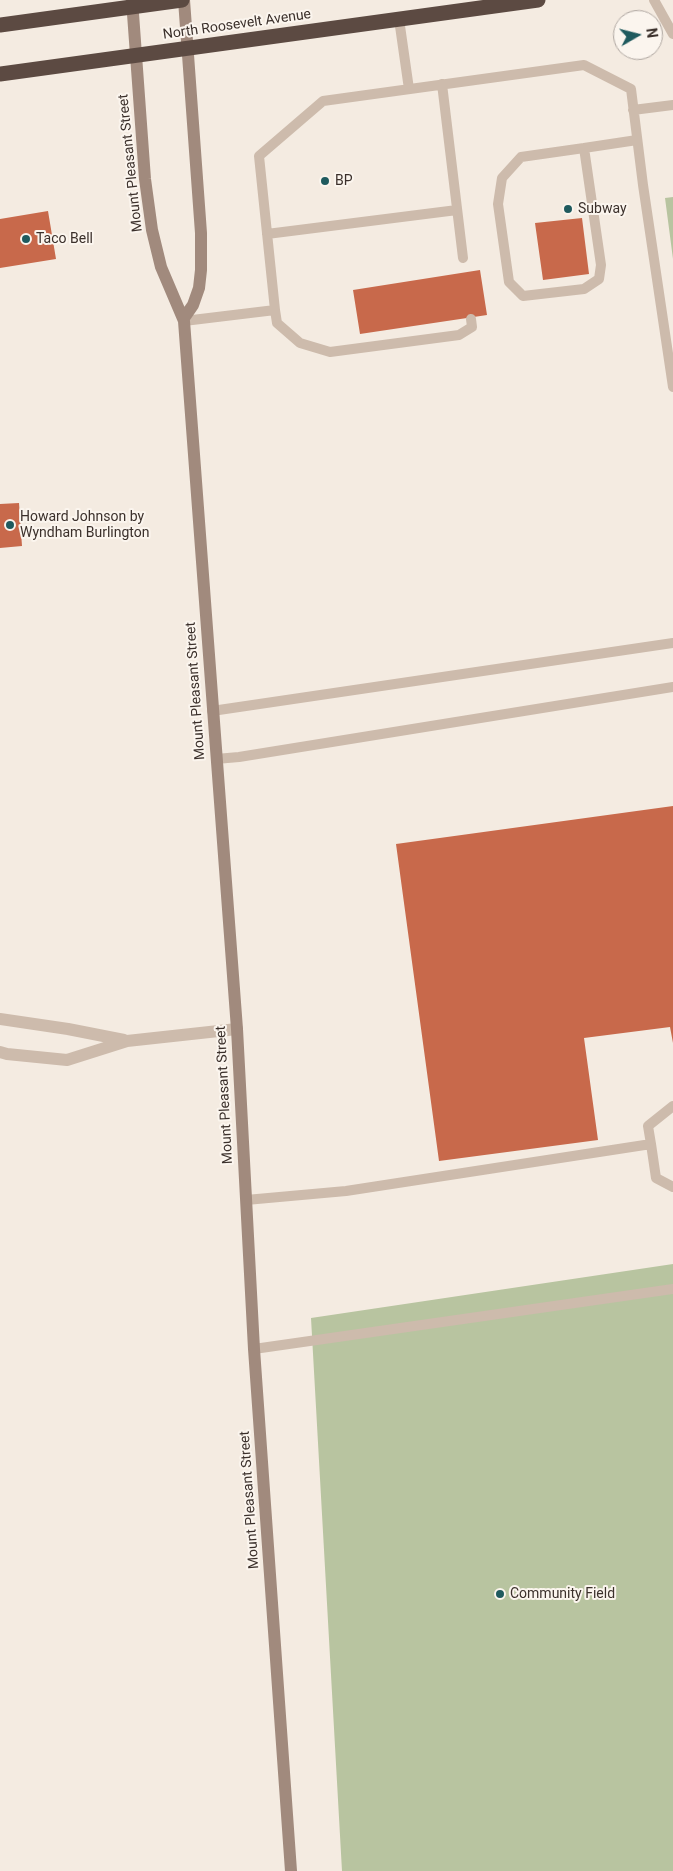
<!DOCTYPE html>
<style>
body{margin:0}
#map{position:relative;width:673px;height:1871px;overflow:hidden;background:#f4ebe1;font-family:Roboto,sans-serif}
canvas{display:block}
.north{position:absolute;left:613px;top:10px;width:50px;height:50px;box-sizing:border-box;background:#fbf5ee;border:1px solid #aea6a0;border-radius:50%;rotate:82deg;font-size:14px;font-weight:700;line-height:20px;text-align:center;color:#3b302b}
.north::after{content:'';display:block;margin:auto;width:18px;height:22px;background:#1f5a5e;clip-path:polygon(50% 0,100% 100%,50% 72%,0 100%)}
</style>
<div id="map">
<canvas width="673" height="1871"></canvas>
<div class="north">N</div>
</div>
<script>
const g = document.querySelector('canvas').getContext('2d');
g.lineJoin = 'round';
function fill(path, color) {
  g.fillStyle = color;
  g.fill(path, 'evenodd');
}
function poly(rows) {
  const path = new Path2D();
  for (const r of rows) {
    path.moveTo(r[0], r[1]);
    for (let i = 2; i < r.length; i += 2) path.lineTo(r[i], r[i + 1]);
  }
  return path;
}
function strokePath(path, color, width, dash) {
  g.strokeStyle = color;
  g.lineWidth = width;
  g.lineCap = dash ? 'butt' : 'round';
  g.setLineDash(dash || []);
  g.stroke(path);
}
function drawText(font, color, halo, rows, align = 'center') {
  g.font = font + ' Roboto,sans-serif';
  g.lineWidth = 4;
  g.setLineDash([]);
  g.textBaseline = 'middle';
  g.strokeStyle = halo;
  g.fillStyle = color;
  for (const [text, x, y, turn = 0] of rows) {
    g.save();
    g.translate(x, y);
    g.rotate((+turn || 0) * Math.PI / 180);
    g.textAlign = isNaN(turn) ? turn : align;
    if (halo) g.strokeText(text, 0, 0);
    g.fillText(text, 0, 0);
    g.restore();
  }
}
const green = poly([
 [673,197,673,259,665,198],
 [673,1264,673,1871,342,1871,311,1318]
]);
const building = poly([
 [48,211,56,259,0,268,0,219],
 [582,218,589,274,543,280,535,223],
 [480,270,487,315,360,334,353,290],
 [19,503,22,546,0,548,0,504],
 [673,806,673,1043,670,1027,584,1038,598,1140,439,1161,396,844]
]);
const lane = poly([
 [654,0,673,34],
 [399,19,409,89],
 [442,84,463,258],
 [633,110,673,105],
 [584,148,601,265,599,279,584,289,523,296,509,282,498,204,502,178,521,157,584,148,637,140],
 [267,234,457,210],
 [275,310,277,323,300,343,330,352,459,335,472,327,471,319],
 [184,321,275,310,259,156,323,101,584,65,631,89,643,185,673,387],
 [212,711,673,643],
 [216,759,239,757,673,687],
 [651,1144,648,1126,673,1106],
 [246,1200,346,1191,651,1144,656,1178,673,1187],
 [254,1349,673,1289]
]);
const street = poly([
 [0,1019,68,1029,124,1040],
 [0,1052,7,1054,67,1060,127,1041,237,1029]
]);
const secondary = poly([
 [132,0,145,179,152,230,161,267,184,321,237,1029,254,1349,291,1871],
 [184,0,201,233,201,270,199,288,193,305,184,318]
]);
const highway = poly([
 [0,25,182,0],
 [0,74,538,0]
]);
const markers = [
 [325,181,5,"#1f5a5e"],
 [568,209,5,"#1f5a5e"],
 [26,239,5,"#1f5a5e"],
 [10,525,5,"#1f5a5e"],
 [500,1594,5,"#1f5a5e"]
];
const streetNames = [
 ["North Roosevelt Avenue",237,25,-8],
 ["Mount Pleasant Street",131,163,-96],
 ["Mount Pleasant Street",196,691,-94],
 ["Mount Pleasant Street",225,1095,-93],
 ["Mount Pleasant Street",250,1500,-94]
];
const poiNames = [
 ["BP",335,181],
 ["Subway",578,209],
 ["Taco Bell",36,239],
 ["Howard Johnson by",20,517],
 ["Wyndham Burlington",20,533],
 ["Community Field",510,1594]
];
fill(green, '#b8c4a0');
fill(building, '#c8694b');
strokePath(lane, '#cdbbac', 10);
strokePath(street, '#cdbbac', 12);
strokePath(secondary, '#a18a7d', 12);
strokePath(highway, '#5c4a42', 15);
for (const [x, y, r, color] of markers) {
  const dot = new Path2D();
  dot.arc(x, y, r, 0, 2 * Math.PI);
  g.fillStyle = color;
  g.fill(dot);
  strokePath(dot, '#fbf5ee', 2);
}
drawText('14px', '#3b302b', '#fbf5ee', streetNames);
drawText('14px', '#3b302b', '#fbf5ee', poiNames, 'left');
</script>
